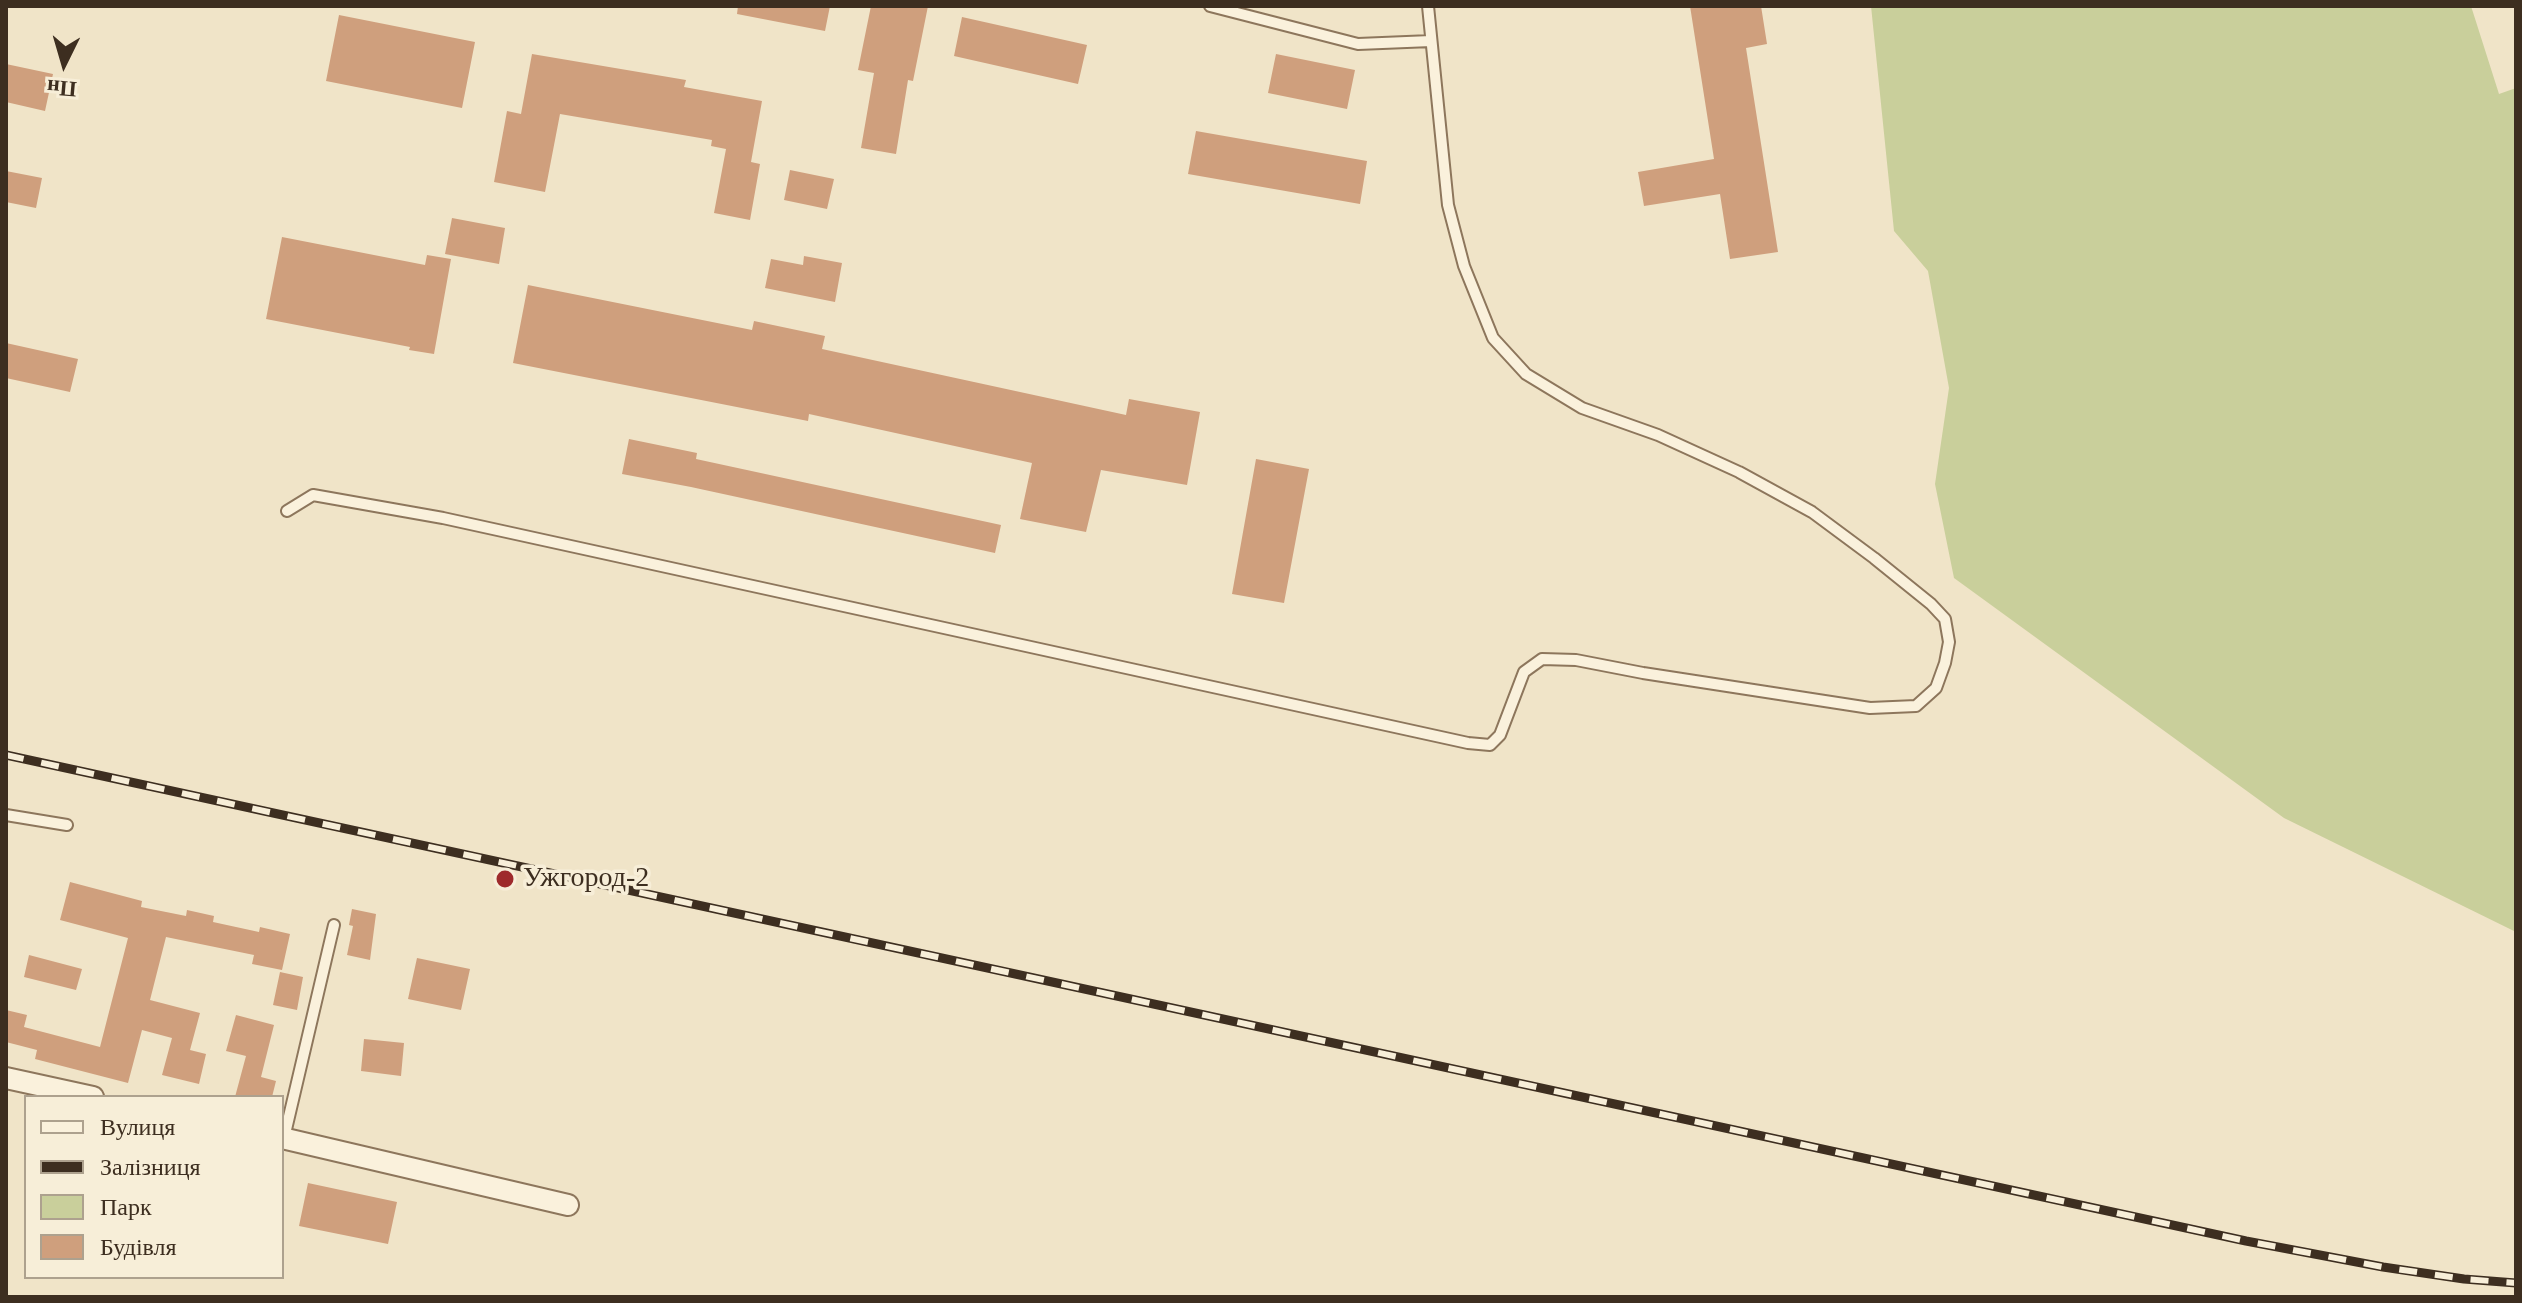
<!DOCTYPE html>
<meta charset="utf-8">
<style>
body{margin:0}
#map{position:relative;width:2522px;height:1303px;overflow:hidden;background:#f0e4c8;font-family:Georgia,serif}
canvas{display:block}
.frame{position:absolute;inset:0;border:8px solid #3d2e20;pointer-events:none}
.legend{position:absolute;left:24px;top:1095px;width:260px;height:184px;box-sizing:border-box;background:#f7eed8;border:2px solid #ada18e;margin:0;padding:10px 14px;list-style:none;font-size:24px;color:#3d2e20}
.legend li{display:flex;align-items:center;gap:16px;height:40px}
.legend b{width:40px;border:2px solid #ada18e}
.north{position:absolute;left:24px;top:24px;width:80px;height:80px;-webkit-text-stroke:6px #f7eed8;paint-order:stroke;rotate:185deg;font-size:22px;font-weight:700;line-height:32px;text-align:center;color:#3d2e20}
.north::after{content:'';display:block;margin:auto;width:28px;height:36px;background:#3d2e20;clip-path:polygon(50% 0,100% 100%,50% 72%,0 100%)}
</style>
<div id="map">
<canvas width="2522" height="1303"></canvas>
<div class="frame"></div>
<ul class="legend">
<li><b style="height:10px;background:#faf1dc"></b>Вулиця</li>
<li><b style="height:10px;background:#3d2e20"></b>Залізниця</li>
<li><b style="height:22px;background:#c9cf9b"></b>Парк</li>
<li><b style="height:22px;background:#cf9f7d"></b>Будівля</li>
</ul>
<div class="north">Пн</div>
</div>
<script>
const g = document.querySelector('canvas').getContext('2d');
g.lineJoin = 'round';
function fill(path, color) {
  g.fillStyle = color;
  g.fill(path, 'evenodd');
}
function poly(rows) {
  const path = new Path2D();
  for (const r of rows) {
    path.moveTo(r[0], r[1]);
    for (let i = 2; i < r.length; i += 2) path.lineTo(r[i], r[i + 1]);
  }
  return path;
}
function strokePath(path, color, width, dash) {
  g.strokeStyle = color;
  g.lineWidth = width;
  g.lineCap = dash ? 'butt' : 'round';
  g.setLineDash(dash || []);
  g.stroke(path);
}
function drawText(font, color, halo, rows, align = 'center') {
  g.font = font + ' Georgia,serif';
  g.lineWidth = 7;
  g.setLineDash([]);
  g.textBaseline = 'middle';
  g.strokeStyle = halo;
  g.fillStyle = color;
  for (const [text, x, y, turn = 0] of rows) {
    g.save();
    g.translate(x, y);
    g.rotate((+turn || 0) * Math.PI / 180);
    g.textAlign = isNaN(turn) ? turn : align;
    if (halo) g.strokeText(text, 0, 0);
    g.fillText(text, 0, 0);
    g.restore();
  }
}
const green = poly([
 [1871,6,2471,6,2499,94,2516,88,2516,932,2284,818,1954,578,1935,484,1949,388,1928,271,1894,231]
]);
const building = poly([
 [738,6,830,6,825,31,737,14],
 [871,6,928,6,913,81,908,80,896,154,861,148,874,73,858,70],
 [1690,6,1761,6,1767,44,1746,48,1778,252,1730,259,1720,194,1644,206,1638,172,1714,159],
 [339,15,475,42,462,108,326,81],
 [962,17,1087,45,1078,84,954,56],
 [532,54,686,80,684,87,762,101,751,162,760,164,750,220,714,213,726,149,711,146,712,140,560,114,545,192,494,182,507,111,521,114],
 [1276,54,1355,70,1347,109,1268,93],
 [6,64,53,74,45,111,6,102],
 [1196,131,1367,161,1360,204,1188,174],
 [790,170,834,179,827,209,784,200],
 [6,171,42,178,36,208,6,202],
 [452,218,505,228,499,264,445,254],
 [282,237,425,265,427,255,451,259,434,354,409,350,410,347,266,319],
 [804,256,842,263,835,302,765,288,771,259,803,265],
 [528,285,752,330,754,321,825,336,822,349,1126,415,1129,399,1200,412,1187,485,1101,470,1086,532,1020,519,1032,463,809,414,808,421,513,363],
 [6,343,78,359,70,392,6,378],
 [629,439,697,453,696,459,1001,525,995,553,691,487,622,474],
 [1256,459,1309,469,1284,603,1232,594],
 [70,882,142,901,141,907,186,916,187,910,214,916,213,922,259,932,260,927,290,934,282,970,252,964,254,955,166,937,150,1000,200,1013,190,1050,206,1054,199,1084,162,1075,172,1038,142,1030,128,1083,35,1059,37,1050,6,1042,6,1010,27,1015,24,1027,100,1047,128,938,60,920],
 [352,909,376,914,370,960,347,955,353,926,349,925],
 [29,955,82,969,76,990,24,977],
 [417,958,470,969,461,1010,408,999],
 [280,972,303,977,297,1010,273,1005],
 [236,1015,274,1025,261,1077,276,1081,272,1097,235,1097,246,1056,226,1051],
 [364,1039,404,1043,401,1076,361,1071],
 [308,1183,397,1202,388,1244,299,1226]
]);
const lane = poly([
 [1210,6,1358,44,1431,41],
 [287,511,313,495,443,518,1468,743,1490,745,1500,735,1524,672,1542,659,1576,660,1643,673,1870,708,1916,706,1936,688,1945,663,1949,642,1945,619,1931,604,1874,558,1812,512,1739,472,1658,435,1582,408,1526,374,1493,338,1464,266,1448,205,1428,6],
 [6,815,67,825],
 [284,1138,334,925]
]);
const street = poly([
 [6,1078,93,1097],
 [282,1138,568,1205]
]);
const rail = poly([
 [6,755,2246,1241,2383,1267,2464,1279,2516,1283]
]);
const markers = [
 [505,879,10,"#9e2a2b"]
];
const poiNames = [
 ["Ужгород-2",523,879]
];
fill(green, '#c9cf9b');
fill(building, '#cf9f7d');
strokePath(lane, '#8d765c', 14);
strokePath(street, '#8d765c', 24);
strokePath(lane, '#faf1dc', 10);
strokePath(street, '#faf1dc', 20);
strokePath(rail, '#3d2e20', 9);
strokePath(rail, '#f7eed8', 6, [18]);
for (const [x, y, r, color] of markers) {
  const dot = new Path2D();
  dot.arc(x, y, r, 0, 2 * Math.PI);
  g.fillStyle = color;
  g.fill(dot);
  strokePath(dot, '#f7eed8', 3);
}
drawText('28px', '#3d2e20', '#f7eed8', poiNames, 'left');
</script>
